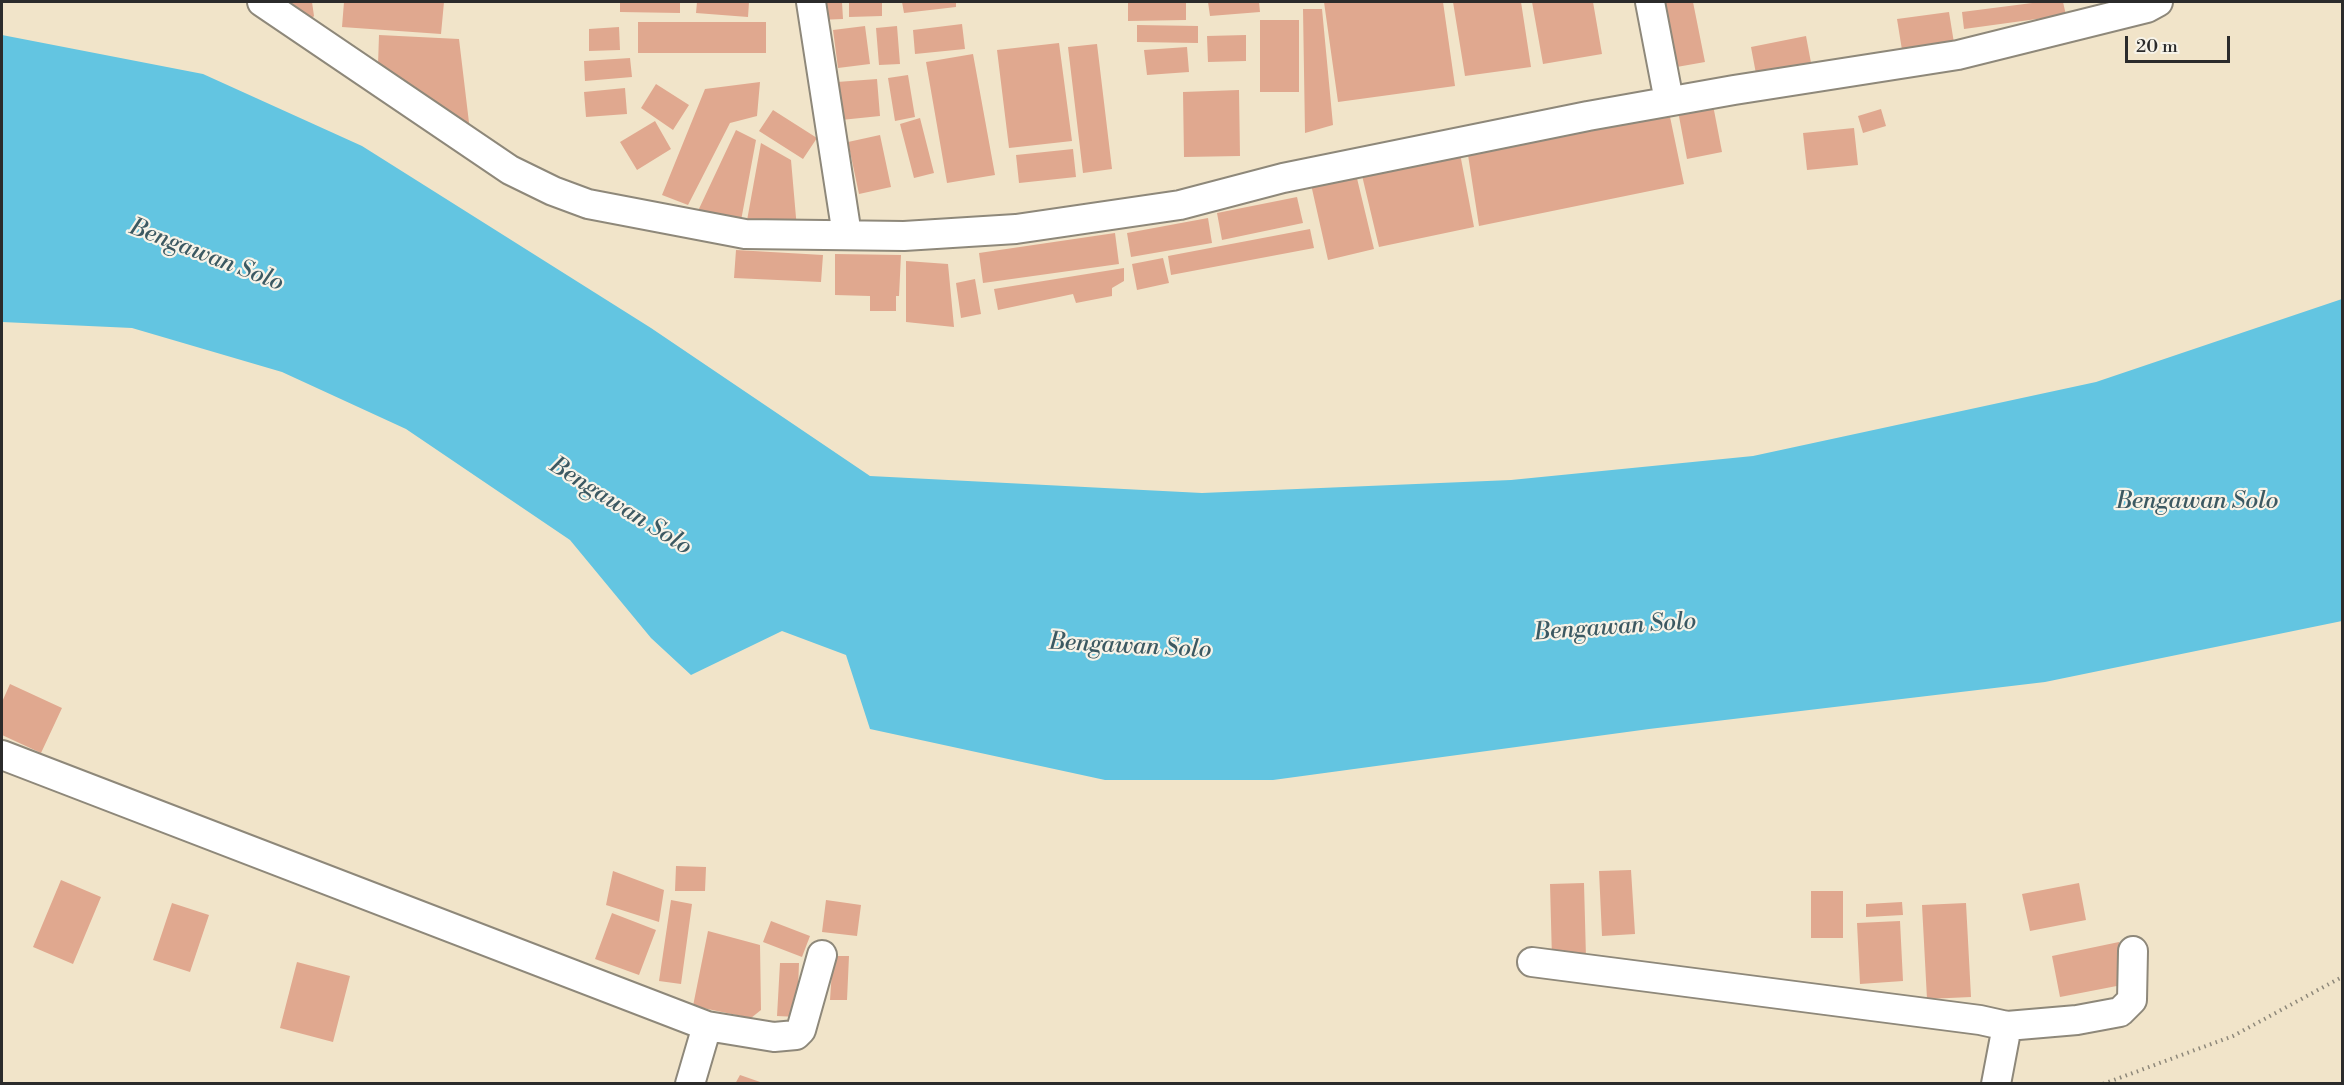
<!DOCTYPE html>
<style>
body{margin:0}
#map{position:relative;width:2344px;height:1085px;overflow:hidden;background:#f1e4c9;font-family:"Libre Bodoni",serif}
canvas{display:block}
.frame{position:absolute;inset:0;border:3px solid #2b2b2b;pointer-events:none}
.scale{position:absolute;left:2125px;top:36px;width:105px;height:27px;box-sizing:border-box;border:3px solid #2b2b2b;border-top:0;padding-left:8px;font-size:18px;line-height:21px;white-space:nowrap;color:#2b2b2b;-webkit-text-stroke:4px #f7f3e8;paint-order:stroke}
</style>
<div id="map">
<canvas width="2344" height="1085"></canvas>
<div class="frame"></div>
<div class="scale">20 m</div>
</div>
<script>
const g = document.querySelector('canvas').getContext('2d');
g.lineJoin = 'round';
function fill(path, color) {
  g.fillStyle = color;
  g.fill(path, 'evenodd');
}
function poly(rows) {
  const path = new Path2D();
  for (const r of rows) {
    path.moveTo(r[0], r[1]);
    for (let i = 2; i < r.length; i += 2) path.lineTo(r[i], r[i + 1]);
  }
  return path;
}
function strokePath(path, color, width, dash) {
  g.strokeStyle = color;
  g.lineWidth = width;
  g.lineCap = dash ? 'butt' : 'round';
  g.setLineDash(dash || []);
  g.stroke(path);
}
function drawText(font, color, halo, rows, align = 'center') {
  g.font = font + ' "Libre Bodoni",serif';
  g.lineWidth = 4.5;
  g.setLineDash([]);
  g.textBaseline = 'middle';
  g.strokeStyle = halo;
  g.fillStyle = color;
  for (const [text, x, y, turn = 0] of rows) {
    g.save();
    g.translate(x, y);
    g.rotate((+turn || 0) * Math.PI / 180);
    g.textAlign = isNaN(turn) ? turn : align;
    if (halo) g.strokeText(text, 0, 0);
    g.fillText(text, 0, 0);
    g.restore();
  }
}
const water = poly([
 [2,35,203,74,362,146,651,328,870,476,1202,493,1511,480,1753,456,2096,382,2342,299,2342,621,2045,682,1649,729,1273,780,1105,780,870,729,846,655,782,631,691,675,651,638,570,540,406,429,282,372,132,328,2,322]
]);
const building = poly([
 [276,2,312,2,314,16,307,24],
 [344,2,444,2,441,34,342,27],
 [620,2,680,2,680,13,620,12],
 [697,2,749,2,748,17,696,13],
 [816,2,842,2,843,19,818,20],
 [849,2,882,2,882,16,849,17],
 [902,2,956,2,956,7,904,13],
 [1128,2,1186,2,1186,20,1128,21],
 [1208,2,1259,2,1260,12,1210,16],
 [1324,2,1443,2,1455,86,1338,102],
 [1453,2,1521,2,1531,67,1465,76],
 [1532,2,1593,2,1602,54,1543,64],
 [1659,2,1693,2,1705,62,1671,68],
 [2040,2,2063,2,2066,15,1964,29,1962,12],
 [1303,9,1322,9,1333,125,1305,133],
 [1949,12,1954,43,1902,50,1897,19],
 [1260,20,1299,20,1299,92,1260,92],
 [638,22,766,22,766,53,638,53],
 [962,24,965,49,915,54,913,30],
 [1137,25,1198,26,1198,43,1137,42],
 [865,26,870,64,838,68,833,30],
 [897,26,900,64,879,65,876,28],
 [619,27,620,50,589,51,589,29],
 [379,35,459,39,470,131,378,65],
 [1246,35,1246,61,1208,62,1207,36],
 [1806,36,1812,68,1757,79,1751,47],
 [1059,43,1072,141,1009,148,997,50],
 [1097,44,1112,169,1083,173,1068,47],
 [1187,47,1189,72,1147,75,1144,50],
 [973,54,995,175,947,183,926,62],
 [630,58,632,77,585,81,584,61],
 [908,75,915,117,895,121,888,78],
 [877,79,880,116,841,120,837,82],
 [760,82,757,116,730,123,688,205,662,195,705,89],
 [656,84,689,105,673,130,641,108],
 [625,88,627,114,586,117,584,92],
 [1239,90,1240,156,1184,157,1183,92],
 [1713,105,1722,152,1687,159,1678,111],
 [1881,109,1886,126,1863,133,1858,116],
 [773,110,817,138,803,159,759,131],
 [1669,112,1684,184,1479,226,1468,155],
 [920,118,934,173,914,178,900,124],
 [655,121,671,149,637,170,620,142],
 [1854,128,1858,165,1807,170,1803,133],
 [736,130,756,140,740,226,697,213],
 [880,135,891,187,859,194,848,142],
 [761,143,791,160,797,229,746,226],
 [1458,143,1474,227,1379,247,1360,167],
 [1073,149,1076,177,1019,183,1016,155],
 [1355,170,1374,249,1328,260,1310,180],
 [1297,197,1303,223,1222,240,1217,213],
 [1208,218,1212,243,1131,257,1127,233],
 [1310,229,1314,248,1171,275,1168,256],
 [1115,233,1119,264,983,283,979,253],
 [736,250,823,255,821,282,734,278],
 [835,254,901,255,899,296,896,296,896,311,870,311,870,296,835,295],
 [1163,258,1169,283,1137,290,1132,264],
 [906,261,948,264,954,327,906,322],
 [1124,268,1124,281,1112,288,1112,296,1076,303,1073,294,998,310,994,289],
 [975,279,981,314,961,318,956,283],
 [10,684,62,708,41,753,2,735,2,702],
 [676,866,706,867,705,891,675,891],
 [1631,870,1635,934,1602,936,1599,871],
 [613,871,664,890,659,922,606,905],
 [61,880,101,897,73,964,33,947],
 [1584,883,1586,958,1552,959,1550,884],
 [2079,883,2086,920,2030,931,2022,894],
 [1811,891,1843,891,1843,938,1811,938],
 [671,900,692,904,681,984,659,981],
 [826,900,861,905,857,936,822,932],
 [1902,902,1903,915,1866,917,1866,904],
 [172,903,209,915,190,972,153,960],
 [1966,903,1971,997,1927,999,1922,905],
 [612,913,656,930,639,975,595,959],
 [771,921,810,936,802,957,763,942],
 [1900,921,1903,981,1860,984,1857,923],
 [708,931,760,945,761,1010,751,1018,693,1006],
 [2119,942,2127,984,2060,997,2052,956],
 [833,956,849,956,847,1000,830,1000],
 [297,962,350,976,333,1042,280,1028],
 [780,963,799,963,797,1017,777,1016],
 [740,1075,763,1083,763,1084,735,1084]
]);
const path = poly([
 [2103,1084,2233,1036,2342,977]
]);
const street = poly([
 [262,2,510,170,553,191,588,204,745,234,904,236,1016,229,1180,205,1283,178,1588,116,1734,90,1958,55,2147,8,2158,2],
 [811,2,847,235],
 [1650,2,1669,101],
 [2,755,707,1026,690,1084],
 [1532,962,1980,1020,2007,1026,1996,1084],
 [707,1026,774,1037,796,1035,801,1030,822,955],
 [2007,1026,2077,1020,2120,1012,2132,1000,2133,951]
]);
const waterNames = [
 ["Bengawan Solo",206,256,21],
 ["Bengawan Solo",2197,502],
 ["Bengawan Solo",620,507,32],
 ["Bengawan Solo",1615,628,-4],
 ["Bengawan Solo",1130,647,3]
];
fill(water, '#63c5e1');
fill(building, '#e0a88f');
strokePath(street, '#8e887a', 32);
strokePath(path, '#8e887a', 4, [1.5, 4.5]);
strokePath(street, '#fff', 28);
drawText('italic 24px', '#3c5962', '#f7f3e8', waterNames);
</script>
